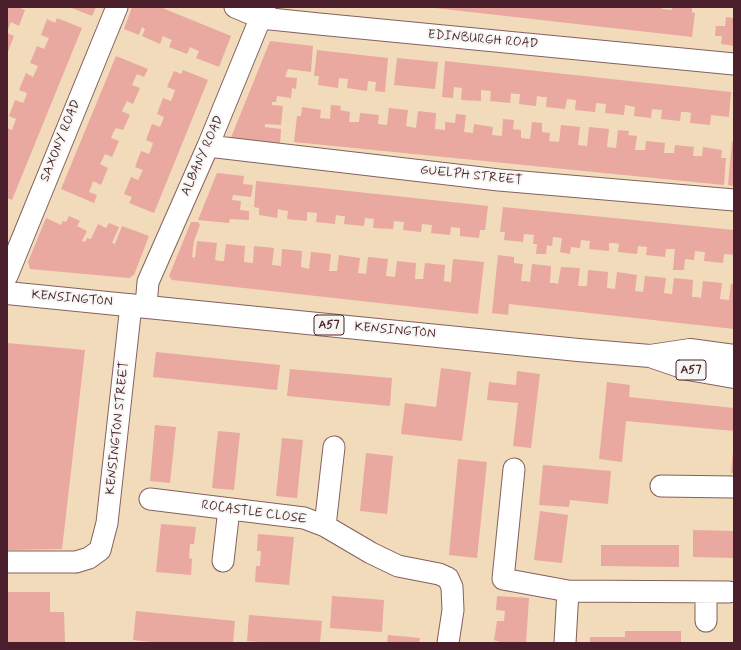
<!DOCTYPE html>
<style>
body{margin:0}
#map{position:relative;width:741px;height:650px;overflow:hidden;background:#f1dbbb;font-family:Mynerve,sans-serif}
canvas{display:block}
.frame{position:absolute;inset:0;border:8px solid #4a1f2b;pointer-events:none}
</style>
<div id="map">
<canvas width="741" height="650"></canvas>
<div class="frame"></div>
</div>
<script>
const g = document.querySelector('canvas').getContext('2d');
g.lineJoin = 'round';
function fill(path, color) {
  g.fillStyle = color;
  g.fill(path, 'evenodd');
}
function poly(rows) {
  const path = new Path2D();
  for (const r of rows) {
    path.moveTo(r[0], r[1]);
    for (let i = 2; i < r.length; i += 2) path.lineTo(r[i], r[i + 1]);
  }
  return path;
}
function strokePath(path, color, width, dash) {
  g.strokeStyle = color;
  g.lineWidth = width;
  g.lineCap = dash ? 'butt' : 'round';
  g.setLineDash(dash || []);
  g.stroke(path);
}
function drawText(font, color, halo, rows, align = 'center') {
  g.font = font + ' Mynerve,sans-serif';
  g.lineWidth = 4;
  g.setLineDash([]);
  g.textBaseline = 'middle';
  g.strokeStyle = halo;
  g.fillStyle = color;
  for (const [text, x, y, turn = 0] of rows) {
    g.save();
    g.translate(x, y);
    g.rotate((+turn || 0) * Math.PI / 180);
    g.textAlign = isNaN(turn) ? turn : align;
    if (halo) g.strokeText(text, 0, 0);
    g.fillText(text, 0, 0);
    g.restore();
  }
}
const building = poly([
 [7,7,18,7,25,10,19,26,11,22,7,32],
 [69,7,96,7,92,16],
 [132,7,160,7,231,36,219,67,196,58,199,51,194,49,190,47,187,54,169,47,172,40,167,38,163,36,160,44,142,36,145,29,142,27,139,35,124,29],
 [426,7,662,7,662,9,672,10,672,7,692,7,692,12,695,13,692,37],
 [726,17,734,18,734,46,721,44,722,36,715,36,716,26,725,26],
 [57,18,82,28,12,200,7,198,7,128,12,130,16,119,9,116,15,100,23,103,25,99,27,93,19,90,26,73,33,77,38,66,30,63,37,46,44,49,49,38,41,35,47,19,55,23],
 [7,33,14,36,7,54],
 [270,41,313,46,311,72,288,69,285,77,297,78,296,89,292,88,291,98,277,96,276,102,272,102,272,105,283,106,281,125,265,124,265,127,281,129,280,145,230,140],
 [317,50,388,58,385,92,375,91,376,82,368,81,367,91,347,88,348,79,339,78,338,88,318,85,319,76,314,76],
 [116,56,148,69,144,77,137,74,134,80,132,85,140,88,133,104,127,101,122,111,130,115,123,130,116,128,113,133,111,138,119,141,112,157,105,154,100,164,108,168,101,185,93,181,91,187,89,192,97,195,94,203,61,189],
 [397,58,438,62,435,89,394,85],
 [445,61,731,92,729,117,711,115,710,125,690,123,691,113,687,112,681,112,680,121,661,119,662,110,652,109,651,118,634,116,635,107,625,105,624,115,605,113,606,104,596,103,595,112,575,110,576,100,567,99,565,109,546,107,547,97,542,97,537,96,536,106,519,104,520,94,515,94,511,93,510,103,490,101,491,91,481,90,481,101,461,100,462,88,454,87,453,98,442,97],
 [183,70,208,80,154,213,129,203,132,197,124,194,131,177,138,180,143,170,135,167,141,151,149,154,151,149,153,143,146,140,152,124,160,127,164,117,157,114,163,98,171,101,173,96,175,90,167,87,174,71,181,74],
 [331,105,341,106,340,110,350,112,349,122,359,122,360,113,379,115,378,124,387,125,389,108,408,110,406,126,416,128,418,111,436,113,435,129,445,130,445,122,455,123,456,114,466,115,464,132,473,133,474,124,493,127,492,135,502,136,503,119,514,120,513,129,521,130,521,138,530,139,532,122,542,123,542,132,550,133,549,141,559,142,561,125,580,127,578,145,587,146,589,127,609,129,607,147,616,148,618,130,629,131,628,135,637,136,635,150,645,150,646,141,665,143,664,153,674,153,675,145,694,147,693,156,702,156,703,147,722,150,721,158,726,158,724,185,294,142,297,116,301,116,302,107,321,110,320,118,330,119],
 [732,142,734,142,734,186,728,185],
 [217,173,244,176,243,184,253,185,251,197,233,195,232,200,241,201,240,210,249,211,249,220,230,219,229,223,198,220],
 [256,181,488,206,485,230,480,230,479,238,460,236,460,228,451,227,450,235,431,233,432,225,422,224,421,232,403,230,404,222,394,221,393,229,373,228,374,219,365,218,364,226,344,224,345,216,341,216,336,215,335,224,316,222,317,213,307,212,307,221,287,219,288,211,282,210,278,209,277,218,259,215,259,208,254,207],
 [503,207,734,230,734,255,724,254,723,263,704,261,705,252,695,251,694,260,685,259,684,270,673,270,675,249,666,249,665,257,646,255,647,247,638,246,637,254,628,253,618,252,619,244,614,243,609,243,609,251,589,249,590,241,581,240,580,248,571,247,570,254,560,252,562,238,553,237,552,246,547,245,546,254,536,254,537,244,533,244,534,235,524,234,523,242,504,240,505,232,500,232],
 [69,216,80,221,77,226,87,231,82,241,85,242,87,238,91,239,98,224,106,228,109,223,119,227,112,243,115,244,122,226,149,236,134,275,129,278,30,269,28,262,46,218,61,225,63,221,66,222],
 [191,222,198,222,200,225,194,241,192,257,195,258,197,241,217,243,215,260,220,261,224,261,226,244,245,246,244,262,253,263,254,246,274,248,272,265,281,266,282,249,302,251,301,267,309,269,311,252,331,254,329,271,337,271,339,255,360,258,358,273,366,274,368,257,388,259,386,276,395,277,397,261,416,263,415,279,423,279,425,263,445,265,444,281,451,282,453,259,484,262,478,314,172,280,169,276],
 [498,255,514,257,514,263,523,264,521,281,526,281,530,282,532,264,551,266,550,283,555,283,558,284,561,267,580,268,578,286,587,286,588,270,608,272,607,288,615,289,617,272,637,275,635,291,643,292,645,276,666,278,664,293,672,294,674,278,693,280,692,297,697,297,701,298,703,281,722,283,720,299,729,300,731,284,734,284,734,329,509,304,508,315,492,313],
 [7,343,85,350,62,549,7,550],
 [156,352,280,365,277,390,153,377],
 [441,368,471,372,462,441,401,434,405,403,436,407],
 [290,369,392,378,390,406,287,396],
 [517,371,540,374,531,448,513,446,518,403,487,400,489,382,516,385],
 [607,382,630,385,629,397,734,408,734,431,626,421,622,462,599,459],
 [155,425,176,427,170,483,150,481],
 [218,431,240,433,234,490,212,488],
 [282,438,303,440,297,498,276,496],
 [733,452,734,452,734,473,731,473],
 [366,453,393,456,387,514,360,511],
 [458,459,487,462,477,558,449,555],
 [543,465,611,471,608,504,570,500,569,507,539,505],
 [540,511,568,515,562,563,534,560],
 [161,524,196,527,194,544,190,544,189,558,192,559,191,575,156,572],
 [693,530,734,531,734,558,693,557],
 [258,534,294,537,289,585,255,582,256,566,260,566,261,551,257,551],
 [601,545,679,545,679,567,601,566],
 [7,592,50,592,50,612,64,612,65,643,7,643],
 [332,596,384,600,382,632,330,628],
 [497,596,529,598,526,643,502,643,494,640,497,621,504,621,505,611,496,610],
 [136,611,235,621,233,643,160,643,133,640],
 [249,615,322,621,320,643,271,643,247,641],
 [625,631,681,631,681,643,590,643,590,637,625,637],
 [388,635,420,638,419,643,387,643]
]);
const minor = poly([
 [235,7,261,18,319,24,734,64],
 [208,146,499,180,734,200],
 [7,276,117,7],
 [146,306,148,282,208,146,265,7],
 [514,469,503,579,568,591,729,592],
 [661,486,734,487],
 [150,499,304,518,325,526,371,553,398,566,439,574,448,578,452,587,453,610,448,643],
 [325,526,334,447],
 [223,561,229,509],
 [7,562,76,562,89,558,100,550,107,523,131,305],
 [706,621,706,593],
 [565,643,568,591]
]);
const major = poly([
 [7,293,578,350,650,356,690,350,734,356],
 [653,357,688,369,734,377]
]);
const shields = [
 [329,325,30],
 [691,370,30]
];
const shieldNames = [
 ["A57",329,325],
 ["A57",691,370]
];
const streetNames = [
 ["EDINBURGH ROAD",483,40,5],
 ["SAXONY ROAD",61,141,-68],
 ["ALBANY ROAD",203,156,-66],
 ["GUELPH STREET",471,176,6],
 ["KENSINGTON",72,299,5],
 ["KENSINGTON",395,331,5],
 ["KENSINGTON STREET",118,428,-84],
 ["ROCASTLE CLOSE",254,513,8]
];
fill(building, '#e9a8a0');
strokePath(minor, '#84615d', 23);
strokePath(major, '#84615d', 24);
strokePath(minor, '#fff', 21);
strokePath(major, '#fff', 22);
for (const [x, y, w] of shields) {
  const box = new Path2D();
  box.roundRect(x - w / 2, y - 10, w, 20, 3);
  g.fillStyle = '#f6f6f2';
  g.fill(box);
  strokePath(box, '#4a1f2b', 1);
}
drawText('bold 12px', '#4a1f2b', null, shieldNames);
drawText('13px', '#4a1f2b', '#f6f6f2', streetNames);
</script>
